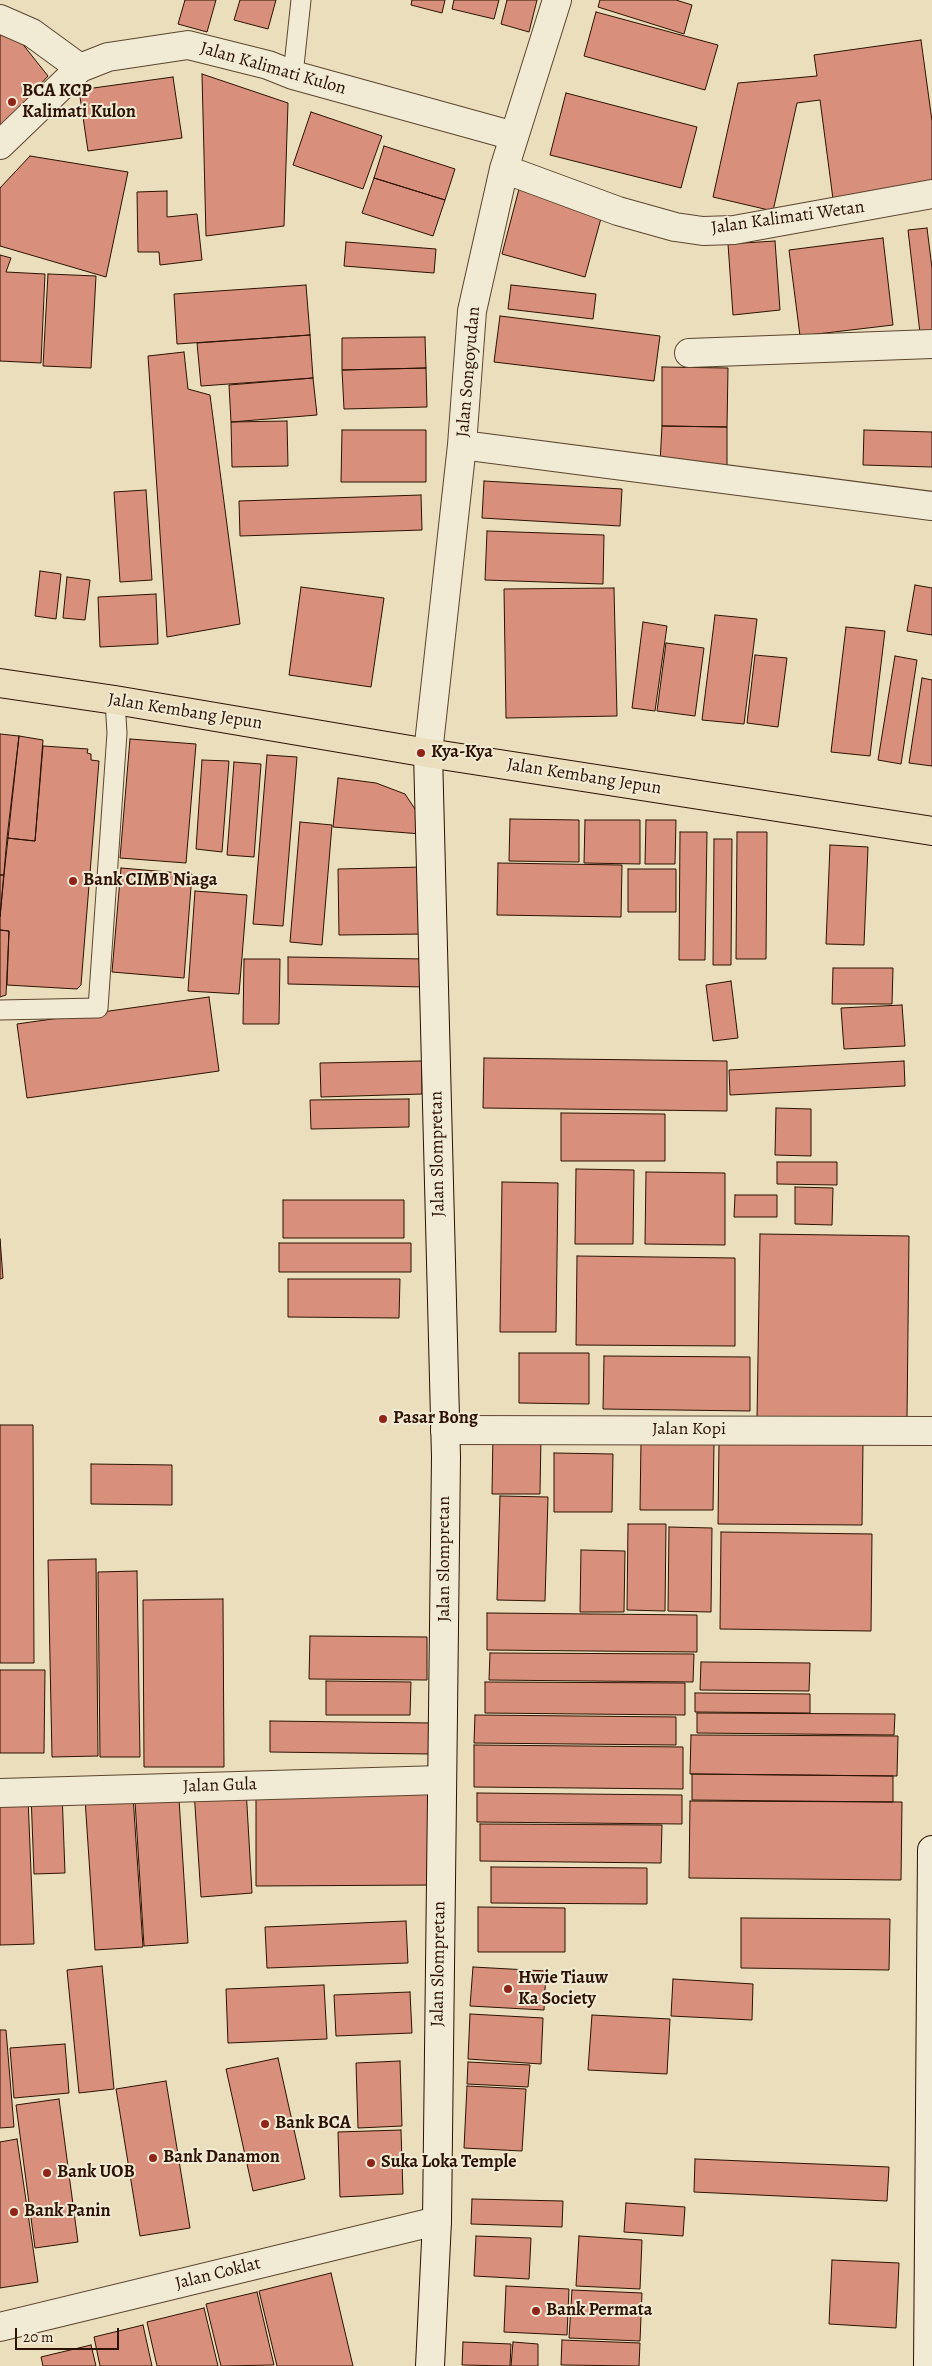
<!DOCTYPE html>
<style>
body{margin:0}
#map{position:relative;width:932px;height:2366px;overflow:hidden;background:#eadebd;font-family:Alegreya,serif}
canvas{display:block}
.scale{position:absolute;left:15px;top:2328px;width:104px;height:22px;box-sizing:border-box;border:2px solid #2c1200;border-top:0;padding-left:6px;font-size:15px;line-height:18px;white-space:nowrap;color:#2c1200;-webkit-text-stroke:4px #f1ead4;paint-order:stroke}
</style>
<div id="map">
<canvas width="932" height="2366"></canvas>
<div class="scale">20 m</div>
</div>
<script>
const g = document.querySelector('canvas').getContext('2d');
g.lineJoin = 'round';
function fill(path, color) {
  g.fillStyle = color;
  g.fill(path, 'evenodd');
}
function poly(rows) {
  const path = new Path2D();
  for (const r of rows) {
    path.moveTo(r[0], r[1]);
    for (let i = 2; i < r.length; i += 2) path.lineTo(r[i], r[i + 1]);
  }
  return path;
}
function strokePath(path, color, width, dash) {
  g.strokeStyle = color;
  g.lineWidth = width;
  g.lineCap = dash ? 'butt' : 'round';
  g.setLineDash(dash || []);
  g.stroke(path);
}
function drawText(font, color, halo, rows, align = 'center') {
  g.font = font + ' Alegreya,serif';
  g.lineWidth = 4;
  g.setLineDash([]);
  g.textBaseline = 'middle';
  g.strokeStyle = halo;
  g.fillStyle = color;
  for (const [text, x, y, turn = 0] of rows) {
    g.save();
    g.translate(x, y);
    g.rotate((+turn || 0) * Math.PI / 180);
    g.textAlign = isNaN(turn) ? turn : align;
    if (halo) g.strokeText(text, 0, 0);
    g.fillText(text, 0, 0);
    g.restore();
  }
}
const building = poly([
 [185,0,216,0,207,32,178,24,185,0],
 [240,0,276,0,268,29,234,20,240,0],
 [412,0,445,0,442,13,411,5,412,0],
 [454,0,499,0,494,19,452,9,454,0],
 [507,0,537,0,529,32,501,24,507,0],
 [600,0,676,0,692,5,684,34,598,7,600,0],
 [596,12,718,45,705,90,584,56,596,12],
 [0,35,21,42,48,76,0,129,0,35],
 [921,40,932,121,932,185,833,199,820,100,797,103,773,211,713,197,738,83,817,76,814,55,921,40],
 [202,74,288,103,284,226,206,236,202,74],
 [173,77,182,138,88,151,79,90,173,77],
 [566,93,697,127,681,188,550,155,566,93],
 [311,112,382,136,363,189,293,165,311,112],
 [384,146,455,169,445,200,374,178,384,146],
 [30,156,128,172,106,277,0,246,0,188,30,156],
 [374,178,445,200,433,236,362,213,374,178],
 [519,189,603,211,585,277,502,254,519,189],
 [167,191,167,217,197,214,202,260,160,265,159,252,138,252,137,192,167,191],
 [927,228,932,268,932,331,920,333,908,230,927,228],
 [883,238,893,325,800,336,789,250,883,238],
 [775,241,780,310,733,315,728,244,775,241],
 [346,242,436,249,434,273,344,266,346,242],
 [0,255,11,258,6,272,45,274,41,363,0,361,0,255],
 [48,274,96,276,91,368,43,366,48,274],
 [306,285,310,335,177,344,174,294,306,285],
 [511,285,596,294,593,319,508,309,511,285],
 [500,316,660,336,654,381,494,362,500,316],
 [310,335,313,378,201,386,197,343,310,335],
 [425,337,426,368,342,370,342,338,425,337],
 [184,352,188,389,210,395,240,624,167,637,148,356,184,352],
 [662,367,728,368,727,427,662,426,662,367],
 [426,368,427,407,344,409,342,370,426,368],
 [313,378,317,415,231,422,229,385,313,378],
 [287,421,288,466,232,467,231,422,287,421],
 [662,426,727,427,727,467,660,463,662,426],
 [342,430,426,430,426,482,341,482,342,430],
 [864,430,932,432,932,467,863,465,864,430],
 [484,481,622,489,620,526,482,518,484,481],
 [146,490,152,580,120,582,114,492,146,490],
 [421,495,422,530,240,536,239,501,421,495],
 [487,531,604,535,603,584,485,580,487,531],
 [40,571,61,574,56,619,35,616,40,571],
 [67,577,90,580,85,620,63,618,67,577],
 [915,585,932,588,932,635,907,631,915,585],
 [301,587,384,598,371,687,289,675,301,587],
 [614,588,617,716,506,718,504,589,614,588],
 [156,594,158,644,100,647,98,597,156,594],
 [715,615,757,619,744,724,702,720,715,615],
 [643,622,667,626,655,711,632,708,643,622],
 [846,627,885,631,870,756,831,752,846,627],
 [666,643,704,648,695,716,657,711,666,643],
 [755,655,787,658,778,727,747,723,755,655],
 [895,656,917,660,901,764,878,760,895,656],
 [922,678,932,680,932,766,909,763,922,678],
 [0,734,19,736,4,875,0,875,0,734],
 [19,736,43,740,35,841,7,838,19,736],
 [130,739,196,744,186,863,120,858,130,739],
 [43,746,88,749,87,753,91,754,91,760,99,761,81,985,77,989,7,985,9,931,0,930,0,917,7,838,35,841,43,746],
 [267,755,297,757,283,926,253,924,267,755],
 [202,760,229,761,222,852,196,849,202,760],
 [234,762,261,764,254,857,227,855,234,762],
 [338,778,376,783,405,794,417,812,421,834,333,827,338,778],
 [510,819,579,820,579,862,509,861,510,819],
 [585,820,640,820,640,864,584,863,585,820],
 [646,820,676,820,675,864,645,864,646,820],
 [300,822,332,825,322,945,290,942,300,822],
 [680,832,707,832,705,960,679,960,680,832],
 [737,832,767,832,766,959,736,959,737,832],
 [714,839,732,839,731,965,713,965,714,839],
 [830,845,868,847,864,945,826,944,830,845],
 [498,863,622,865,621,917,497,915,498,863],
 [424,867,425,934,339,935,338,869,424,867],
 [121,868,192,874,184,978,112,972,121,868],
 [628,869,676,869,676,912,628,912,628,869],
 [0,875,4,875,0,917,0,875],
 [195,891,247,895,239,994,188,991,195,891],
 [0,930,9,931,6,995,0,997,0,930],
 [288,957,426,959,425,987,288,984,288,957],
 [244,959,280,959,279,1024,243,1024,244,959],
 [833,968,893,968,892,1004,832,1004,833,968],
 [731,981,738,1038,713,1041,706,985,731,981],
 [209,997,219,1071,27,1098,17,1024,209,997],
 [902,1005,905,1046,844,1049,841,1008,902,1005],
 [484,1058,727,1061,727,1111,483,1108,484,1058],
 [422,1061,422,1094,321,1097,320,1063,422,1061],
 [904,1061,905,1086,730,1095,729,1070,904,1061],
 [409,1099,409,1127,311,1129,310,1100,409,1099],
 [776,1108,811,1109,811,1156,775,1155,776,1108],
 [561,1113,665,1114,665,1161,561,1161,561,1113],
 [777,1162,837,1162,837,1185,777,1184,777,1162],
 [576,1169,634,1170,633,1244,575,1244,576,1169],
 [646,1172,725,1173,725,1245,645,1244,646,1172],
 [502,1182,558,1183,556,1332,500,1332,502,1182],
 [795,1187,833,1188,832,1225,795,1224,795,1187],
 [735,1195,777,1195,777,1217,734,1217,735,1195],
 [283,1200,404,1200,404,1238,283,1238,283,1200],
 [760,1234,909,1236,907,1420,757,1419,760,1234],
 [0,1239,3,1278,0,1279,0,1239],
 [279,1243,411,1243,411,1272,279,1272,279,1243],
 [577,1256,735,1258,735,1346,576,1345,577,1256],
 [288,1279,400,1279,399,1318,288,1317,288,1279],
 [519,1353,589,1353,589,1404,519,1403,519,1353],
 [604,1356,750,1357,750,1411,603,1409,604,1356],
 [0,1425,33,1425,34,1663,0,1663,0,1425],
 [493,1434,541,1435,540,1494,492,1494,493,1434],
 [641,1441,714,1442,713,1510,640,1510,641,1441],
 [719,1441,863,1442,862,1525,718,1524,719,1441],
 [554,1453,613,1454,612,1512,554,1512,554,1453],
 [91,1464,172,1465,172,1505,91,1504,91,1464],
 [500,1496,548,1497,545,1601,497,1600,500,1496],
 [628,1524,666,1524,665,1611,627,1610,628,1524],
 [669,1527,712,1528,711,1612,668,1611,669,1527],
 [721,1532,872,1534,871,1631,720,1629,721,1532],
 [581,1550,625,1551,624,1612,580,1612,581,1550],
 [96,1559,98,1756,52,1757,48,1560,96,1559],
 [137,1571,140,1757,100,1757,98,1572,137,1571],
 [223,1599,224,1767,144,1767,143,1600,223,1599],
 [487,1613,697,1615,697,1652,487,1650,487,1613],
 [310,1636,427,1637,427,1680,309,1679,310,1636],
 [490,1653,694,1654,693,1682,489,1680,490,1653],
 [701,1662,810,1663,809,1691,700,1690,701,1662],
 [0,1670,45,1670,44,1753,0,1753,0,1670],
 [326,1681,411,1682,410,1715,326,1715,326,1681],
 [485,1682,685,1683,685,1715,485,1713,485,1682],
 [695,1693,810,1694,810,1713,695,1712,695,1693],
 [697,1713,895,1714,894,1735,697,1733,697,1713],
 [475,1715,676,1717,676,1745,474,1743,475,1715],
 [270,1721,432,1723,431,1754,270,1752,270,1721],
 [691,1735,898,1736,897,1776,690,1774,691,1735],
 [474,1745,683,1747,683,1789,474,1787,474,1745],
 [692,1774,893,1776,893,1802,692,1800,692,1774],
 [246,1788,252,1893,201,1897,194,1791,246,1788],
 [62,1792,65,1873,34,1874,31,1794,62,1792],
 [434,1792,434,1885,256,1886,256,1793,434,1792],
 [477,1793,682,1795,682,1824,477,1822,477,1793],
 [133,1796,143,1947,95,1950,85,1799,133,1796],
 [28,1798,34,1944,0,1945,0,1799,28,1798],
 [179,1799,188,1943,144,1946,135,1801,179,1799],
 [690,1801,902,1802,901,1880,689,1878,690,1801],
 [480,1824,662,1825,661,1863,480,1861,480,1824],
 [491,1867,647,1868,647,1904,491,1903,491,1867],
 [478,1907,565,1908,565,1952,478,1952,478,1907],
 [741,1918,890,1919,889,1970,741,1968,741,1918],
 [406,1921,408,1963,267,1968,265,1927,406,1921],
 [102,1966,114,2089,79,2093,67,1970,102,1966],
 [473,1967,546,1971,544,2010,470,2006,473,1967],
 [673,1979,753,1984,752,2020,671,2016,673,1979],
 [324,1985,327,2039,228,2043,226,1989,324,1985],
 [410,1992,412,2033,336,2036,334,1995,410,1992],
 [470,2014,543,2018,541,2064,468,2059,470,2014],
 [592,2015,670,2019,667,2074,588,2070,592,2015],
 [0,2030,6,2030,14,2127,0,2128,0,2030],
 [65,2044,69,2093,14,2098,10,2048,65,2044],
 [278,2058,305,2179,253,2191,226,2069,278,2058],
 [400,2061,402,2126,358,2128,356,2063,400,2061],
 [468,2062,530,2065,528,2087,467,2084,468,2062],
 [166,2081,190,2228,140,2236,116,2089,166,2081],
 [467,2086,526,2089,522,2151,464,2148,467,2086],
 [59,2099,78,2242,35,2248,16,2105,59,2099],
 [401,2130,403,2194,340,2197,338,2132,401,2130],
 [17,2139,38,2282,0,2288,0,2142,17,2139],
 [695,2159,889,2167,887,2201,694,2192,695,2159],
 [472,2199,563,2201,562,2227,471,2224,472,2199],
 [626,2203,685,2207,683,2236,624,2232,626,2203],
 [476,2236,531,2238,529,2279,474,2276,476,2236],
 [579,2236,642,2240,640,2289,576,2286,579,2236],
 [832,2260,899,2263,896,2328,829,2324,832,2260],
 [331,2273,353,2366,277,2366,259,2291,331,2273],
 [506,2286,569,2289,567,2335,504,2332,506,2286],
 [572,2290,642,2293,640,2341,569,2338,572,2290],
 [257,2292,274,2365,221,2366,206,2304,257,2292],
 [204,2308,218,2366,157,2366,147,2322,204,2308],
 [143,2325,152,2366,100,2366,94,2337,143,2325],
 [562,2340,640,2343,639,2366,561,2365,562,2340],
 [463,2342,511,2344,510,2366,462,2365,463,2342],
 [513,2342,538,2344,538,2366,511,2366,513,2342],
 [91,2345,96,2366,43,2366,41,2357,91,2345]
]);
const lane = poly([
 [293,75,301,0],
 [0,1010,98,1008,117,733,115,700]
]);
const street = poly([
 [0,19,32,33,80,68],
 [0,145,80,68,108,57,188,45,268,65,293,75,514,136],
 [504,169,618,211,675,227,703,231,734,230,932,194],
 [689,353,932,344],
 [462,445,932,506],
 [428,753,462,445,472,311,504,169,557,0],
 [445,1430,932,1431],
 [0,1793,441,1780],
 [0,2327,437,2221]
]);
const secondary = poly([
 [428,753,446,1457,437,2221,430,2366],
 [928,2366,932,1850]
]);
const primary = poly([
 [0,683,115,700,428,753,932,831]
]);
const markers = [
 [12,102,5,"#8f2418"],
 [421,753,5,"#8f2418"],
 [73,881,5,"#8f2418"],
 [383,1419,5,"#8f2418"],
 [508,1989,5,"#8f2418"],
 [265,2124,5,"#8f2418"],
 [153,2158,5,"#8f2418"],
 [371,2163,5,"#8f2418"],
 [47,2173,5,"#8f2418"],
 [14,2212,5,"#8f2418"],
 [536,2311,5,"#8f2418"]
];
const streetNames = [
 ["Jalan Kalimati Kulon",273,69,16],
 ["Jalan Kalimati Wetan",788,218,-8],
 ["Jalan Songoyudan",469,372,-85],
 ["Jalan Kembang Jepun",185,712,9],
 ["Jalan Kembang Jepun",584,777,9],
 ["Jalan Slompretan",438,1154,-91],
 ["Jalan Kopi",689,1430],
 ["Jalan Slompretan",445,1559,-90],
 ["Jalan Gula",220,1786,-2],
 ["Jalan Slompretan",439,1964,-89],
 ["Jalan Coklat",218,2274,-14]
];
const poiNames = [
 ["BCA KCP",22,92],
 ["Kalimati Kulon",22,113],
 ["Kya-Kya",431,753],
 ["Bank CIMB Niaga",83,881],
 ["Pasar Bong",393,1419],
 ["Hwie Tiauw",518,1979],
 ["Ka Society",518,2000],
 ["Bank BCA",275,2124],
 ["Bank Danamon",163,2158],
 ["Suka Loka Temple",381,2163],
 ["Bank UOB",57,2173],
 ["Bank Panin",24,2212],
 ["Bank Permata",546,2311]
];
fill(building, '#d8907c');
strokePath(building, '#2c1200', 1);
strokePath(lane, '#5c452f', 21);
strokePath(street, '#5c452f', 30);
strokePath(secondary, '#2c1200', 30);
strokePath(primary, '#2c1200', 30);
strokePath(lane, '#f1ead4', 19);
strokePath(street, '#f1ead4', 28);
strokePath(secondary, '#f1ead4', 28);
strokePath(primary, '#eadebd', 28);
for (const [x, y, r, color] of markers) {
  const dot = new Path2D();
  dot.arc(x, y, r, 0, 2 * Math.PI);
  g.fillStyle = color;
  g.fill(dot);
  strokePath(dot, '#f1ead4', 2);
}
drawText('18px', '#2c1200', '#f1ead4', streetNames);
drawText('bold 18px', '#2c1200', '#f1ead4', poiNames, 'left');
</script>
